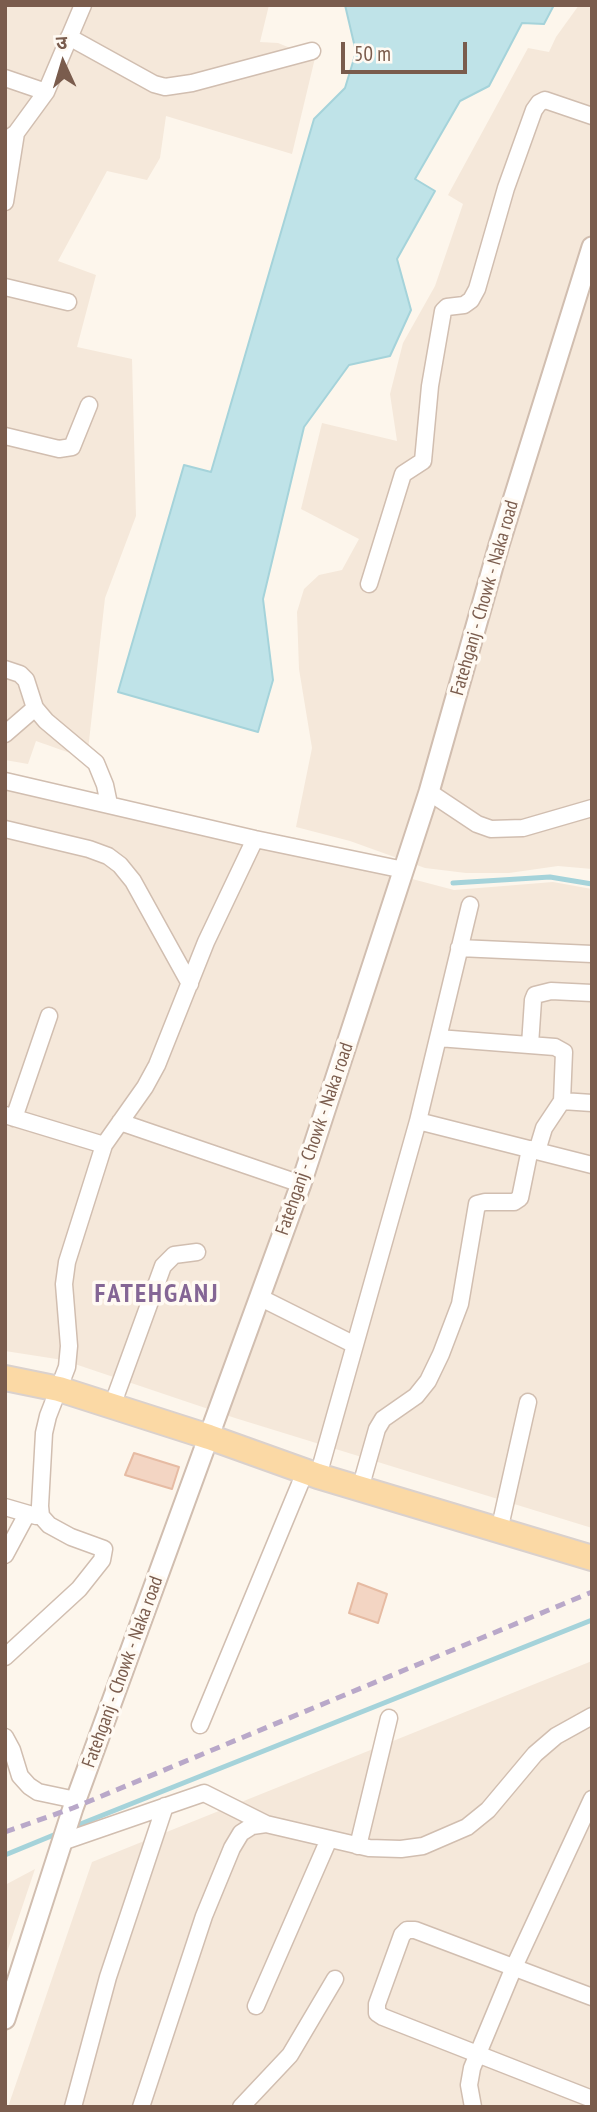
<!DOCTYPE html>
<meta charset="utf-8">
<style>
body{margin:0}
#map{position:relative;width:597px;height:2112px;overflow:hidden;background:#fdf6ec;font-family:"PT Sans Narrow","Noto Sans Devanagari",sans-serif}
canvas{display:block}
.frame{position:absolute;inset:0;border:7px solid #7a5c4d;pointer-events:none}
.north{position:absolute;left:28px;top:28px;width:70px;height:70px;-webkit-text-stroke:5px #fffaf3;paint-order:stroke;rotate:356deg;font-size:19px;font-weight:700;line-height:28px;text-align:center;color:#7a5c4d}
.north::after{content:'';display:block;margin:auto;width:24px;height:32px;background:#7a5c4d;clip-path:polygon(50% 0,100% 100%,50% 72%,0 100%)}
.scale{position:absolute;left:341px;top:42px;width:126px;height:32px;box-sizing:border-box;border:4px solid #7a5c4d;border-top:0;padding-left:9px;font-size:21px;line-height:24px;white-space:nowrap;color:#7a5c4d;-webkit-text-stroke:5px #fffaf3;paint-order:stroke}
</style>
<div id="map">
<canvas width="597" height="2112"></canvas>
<div class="frame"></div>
<div class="north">उ</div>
<div class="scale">50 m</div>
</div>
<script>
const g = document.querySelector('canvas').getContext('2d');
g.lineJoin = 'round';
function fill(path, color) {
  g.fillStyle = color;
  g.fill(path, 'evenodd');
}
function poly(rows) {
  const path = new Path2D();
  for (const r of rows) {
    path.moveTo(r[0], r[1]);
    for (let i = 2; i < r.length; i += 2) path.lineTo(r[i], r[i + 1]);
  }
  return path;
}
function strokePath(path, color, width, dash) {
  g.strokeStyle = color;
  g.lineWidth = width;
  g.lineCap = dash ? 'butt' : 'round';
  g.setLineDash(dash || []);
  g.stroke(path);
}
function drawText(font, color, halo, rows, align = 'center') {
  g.font = font + ' "PT Sans Narrow",sans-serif';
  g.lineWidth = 7;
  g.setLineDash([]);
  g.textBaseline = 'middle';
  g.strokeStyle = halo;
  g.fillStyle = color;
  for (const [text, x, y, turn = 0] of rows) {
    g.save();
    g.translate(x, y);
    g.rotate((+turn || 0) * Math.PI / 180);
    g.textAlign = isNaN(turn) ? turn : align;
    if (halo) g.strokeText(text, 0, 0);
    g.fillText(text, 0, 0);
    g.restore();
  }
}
const residential = poly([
 [5,5,269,5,260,42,278,43,315,58,292,154,166,116,160,158,147,180,107,171,58,261,96,275,77,347,132,359,136,516,105,598,87,759,36,741,28,764,5,760,8,737,5,736],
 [579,5,592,5,592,869,558,866,509,873,466,873,425,868,350,841,296,827,312,748,299,669,297,612,304,589,319,575,342,570,359,539,301,509,322,423,397,441,390,394,403,343,435,286,463,204,448,195,528,48,549,52,556,37],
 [5,772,454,890,553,882,592,889,592,1528,235,1418,63,1360,5,1351],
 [592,1661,592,2107,8,2107,92,1862],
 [35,1869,5,1958,5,1885]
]);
const water = poly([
 [345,5,554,5,544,24,522,23,489,86,460,101,415,179,435,191,397,259,411,310,390,356,349,365,304,427,263,599,273,680,258,732,118,692,184,465,211,472,314,119,345,88,356,52,345,5]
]);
const stream = poly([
 [453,883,550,877,592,884],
 [73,1827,592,1620],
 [5,1855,61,1832]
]);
const building = poly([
 [134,1453,179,1467,172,1489,125,1475,134,1453],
 [358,1583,387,1594,378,1623,349,1613,358,1583]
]);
const minor = poly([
 [69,37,154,84,165,87,192,83,312,51],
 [5,78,46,92],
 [5,141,16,133,46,92,83,5],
 [5,202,16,133],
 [5,287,68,302],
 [5,436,59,449,72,447,89,405],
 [369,584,403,474,423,461,430,386,443,311,447,307,464,305,471,300,477,289,506,188,534,110,539,103,545,100,592,116],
 [5,669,20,674,26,680,35,708,46,721,96,763,105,785,109,804],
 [5,734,35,708],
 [5,781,255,839,404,870],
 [429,792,477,824,491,829,523,828,592,808],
 [5,829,89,849,108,856,120,865,133,881,190,984],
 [470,905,418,1121,592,1165],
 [459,948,592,954],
 [438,1038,555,1047,564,1052,562,1101,544,1128,537,1151],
 [530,1045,533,1000,535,995,551,991,592,993],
 [562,1101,592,1103],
 [5,1115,104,1145],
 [14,1118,49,1016],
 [120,1122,301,1184],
 [261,1298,355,1345],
 [112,1406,163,1266,174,1255,197,1252],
 [318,1476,418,1121],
 [360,1489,377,1429,383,1419,416,1396,428,1381,441,1354,460,1304,477,1204,485,1202,514,1202,520,1198,530,1149],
 [5,1507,36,1516],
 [499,1531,528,1402],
 [5,1555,27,1514],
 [5,1657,79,1589,102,1560,104,1549,71,1537,49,1525,41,1516,40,1506,44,1433,48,1416,67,1367,69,1346,64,1284,67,1262,104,1145,145,1087,157,1065,206,942,255,839],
 [200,1725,305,1472],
 [5,1737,12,1750,20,1776,29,1786,38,1792,76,1800],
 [62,1842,204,1793,266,1824],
 [358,1846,389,1718],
 [592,1997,415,1930,407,1930,402,1935,377,2004,377,2013,383,2017,592,2099],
 [256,2006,329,1839],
 [73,2107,108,1977,165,1806],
 [141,2107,204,1916,232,1848,241,1833,252,1826,266,1824,369,1848,401,1849,423,1846,467,1827,488,1810,535,1754,556,1736,592,1716],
 [241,2107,290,2055,335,1979],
 [473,2107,469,2085,472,2068,514,1967,592,1799]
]);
const tertiary = poly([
 [5,2019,73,1808,301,1184,429,792,499,545,592,247]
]);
const primary = poly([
 [5,1378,59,1389,209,1437,318,1476,592,1558]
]);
const rail = poly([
 [5,1832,73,1808,592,1592]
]);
const streetNames = [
 ["Fatehganj - Chowk - Naka road",485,598,-74],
 ["Fatehganj - Chowk - Naka road",315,1139,-71],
 ["Fatehganj - Chowk - Naka road",123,1672,-70]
];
const districtNames = [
 ["FATEHGANJ",157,1295]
];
fill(residential, '#f5e8da');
fill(water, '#bfe3e8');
strokePath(water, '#a5d3da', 2);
strokePath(stream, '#a5d3da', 5);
fill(building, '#f3d5c3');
strokePath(building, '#e6bba3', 2);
strokePath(minor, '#d1beb0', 19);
strokePath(tertiary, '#d1beb0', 23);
strokePath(primary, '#dad1cd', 28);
strokePath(minor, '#fff', 16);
strokePath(tertiary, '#fff', 19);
strokePath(primary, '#fbd9a5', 24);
strokePath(rail, '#b9a8c9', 5, [10, 7]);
drawText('19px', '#7a5c4d', '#fffaf3', streetNames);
g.letterSpacing = '2px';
drawText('bold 26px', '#846695', '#fffaf3', districtNames);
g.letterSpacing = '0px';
</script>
